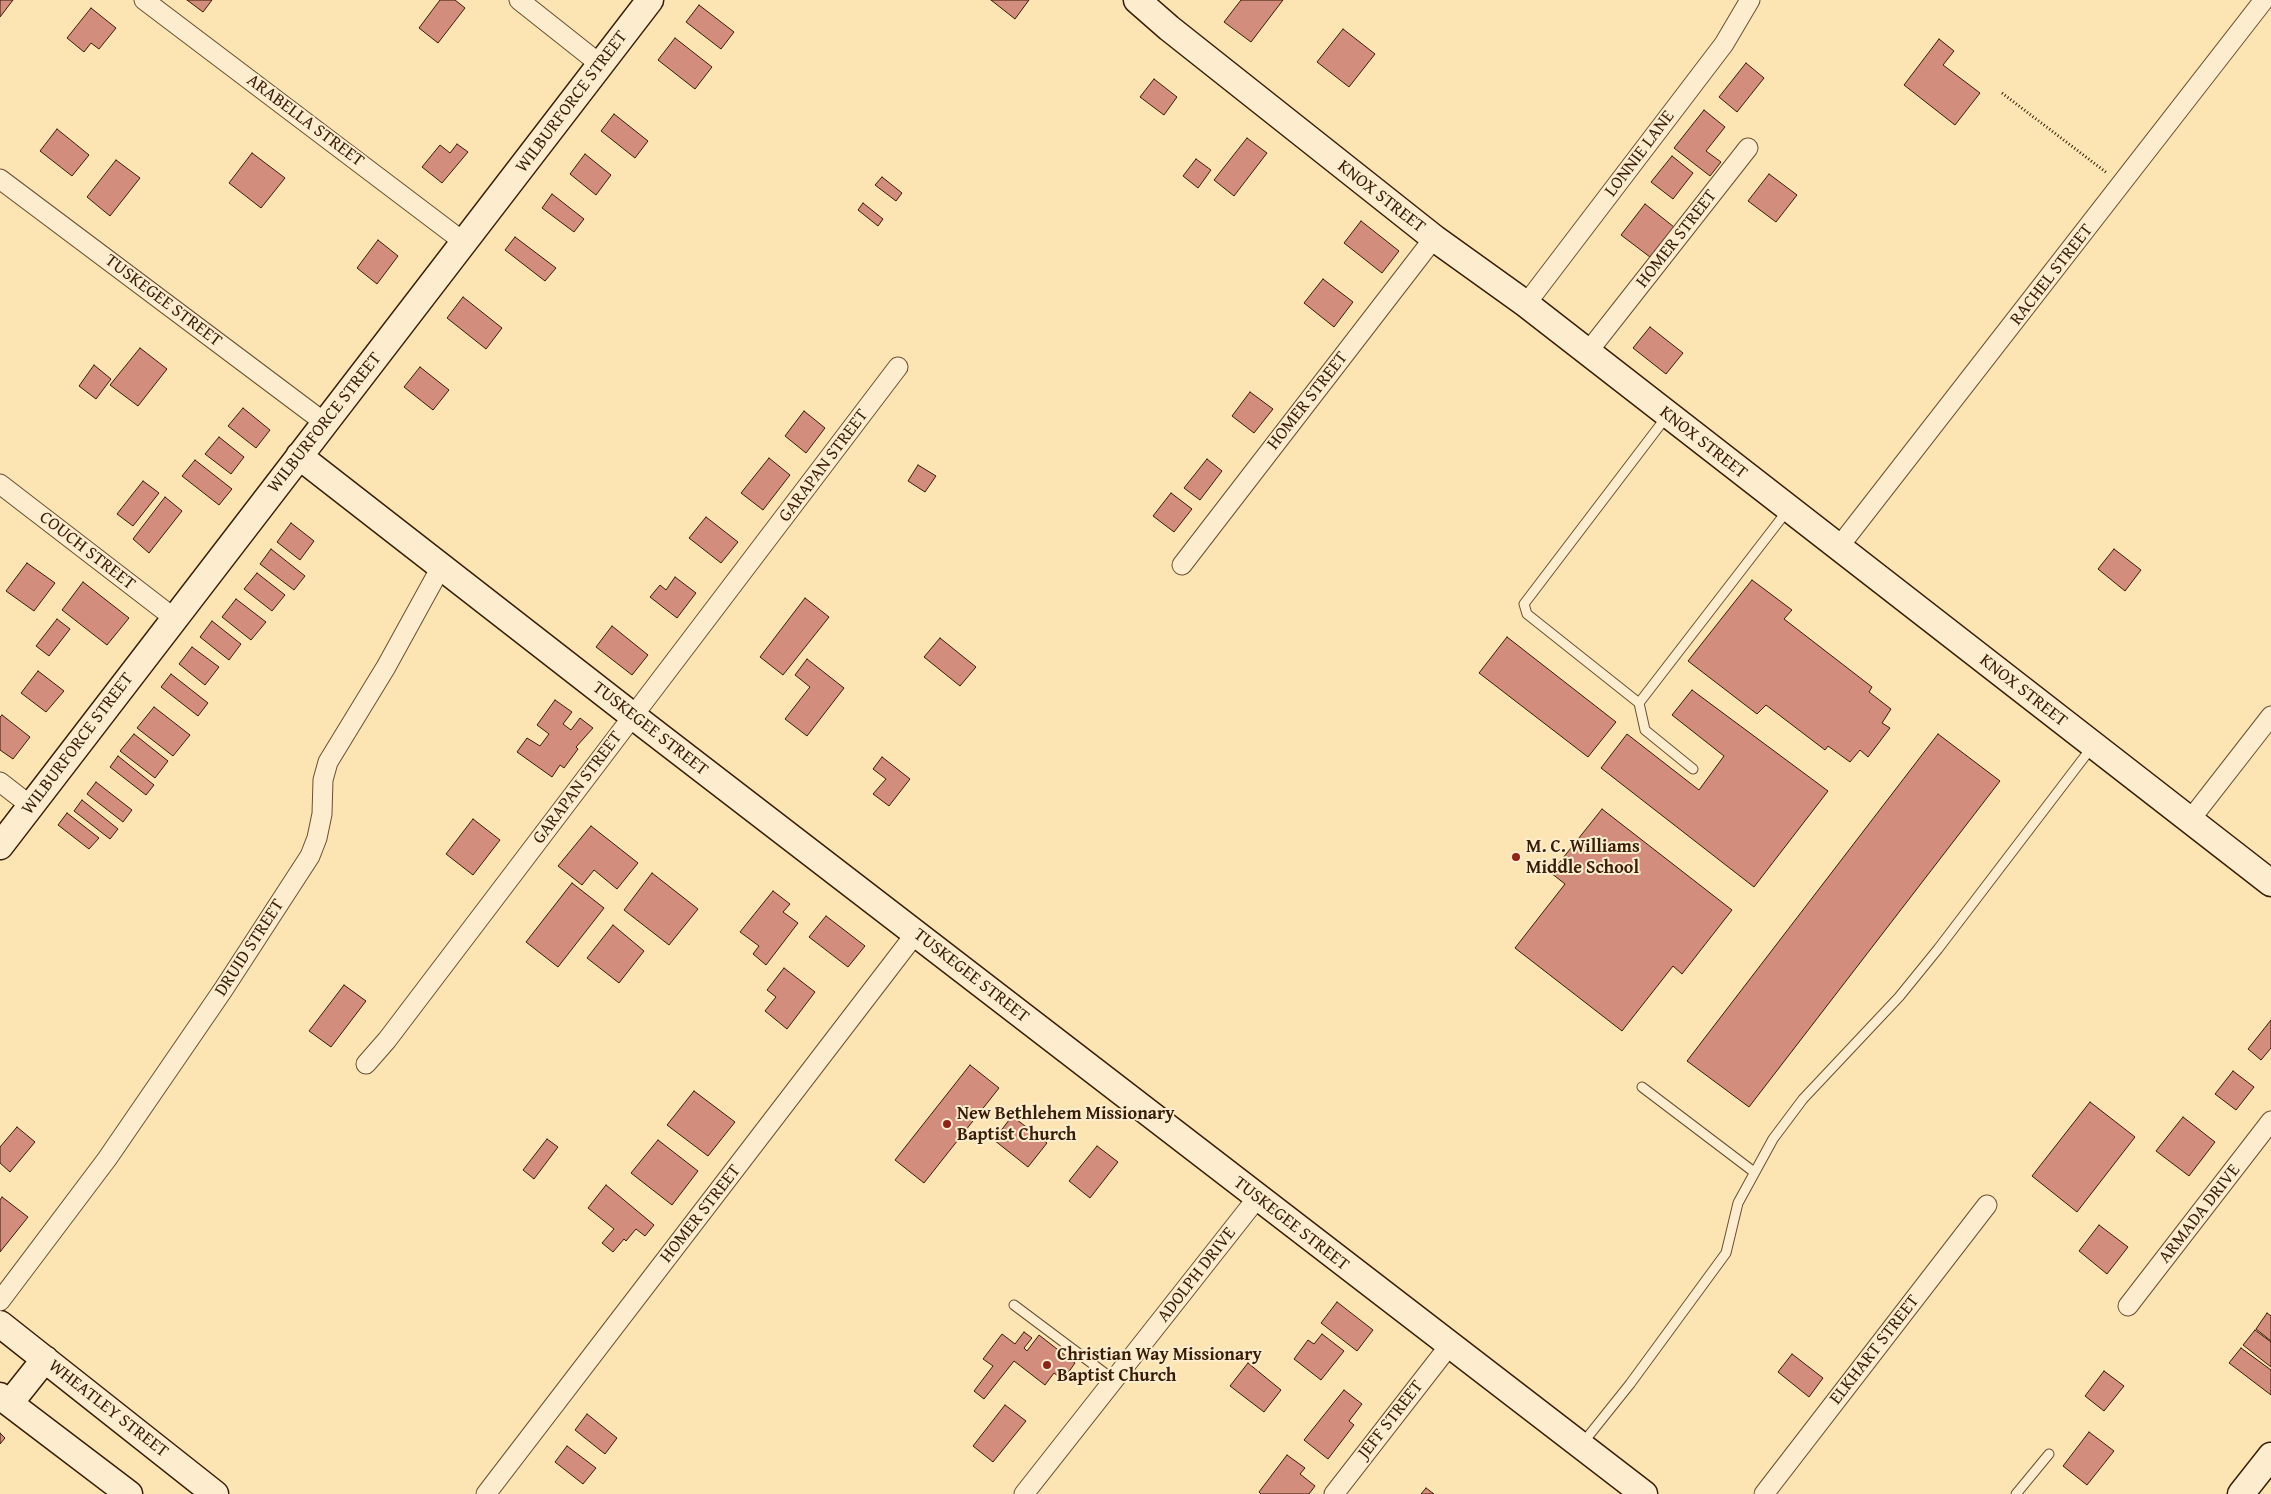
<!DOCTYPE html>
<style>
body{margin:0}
canvas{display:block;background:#fce4b3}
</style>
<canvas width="2271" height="1494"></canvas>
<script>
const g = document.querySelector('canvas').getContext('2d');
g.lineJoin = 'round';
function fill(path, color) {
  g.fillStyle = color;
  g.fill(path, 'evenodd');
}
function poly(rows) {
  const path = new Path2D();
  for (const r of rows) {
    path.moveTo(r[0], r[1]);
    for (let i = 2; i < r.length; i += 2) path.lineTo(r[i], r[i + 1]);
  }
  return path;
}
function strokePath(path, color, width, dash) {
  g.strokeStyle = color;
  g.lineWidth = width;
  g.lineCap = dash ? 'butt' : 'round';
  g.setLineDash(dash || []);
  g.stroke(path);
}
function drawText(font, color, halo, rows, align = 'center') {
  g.font = font + ' "Gentium Book Plus",serif';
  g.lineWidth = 4;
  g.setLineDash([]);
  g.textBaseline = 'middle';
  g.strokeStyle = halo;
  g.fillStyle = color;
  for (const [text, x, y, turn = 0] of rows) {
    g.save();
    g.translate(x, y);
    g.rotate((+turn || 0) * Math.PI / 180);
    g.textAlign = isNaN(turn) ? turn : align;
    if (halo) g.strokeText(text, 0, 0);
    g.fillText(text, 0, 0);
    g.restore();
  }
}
const building = poly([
 [0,0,13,0,0,17,0,0],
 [187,0,212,0,203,12,187,0],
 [440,0,455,0,465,8,438,43,419,28,440,0],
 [991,0,1029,0,1015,19,991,0],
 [1241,0,1283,0,1251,42,1224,22,1241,0],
 [699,5,734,32,721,49,686,22,699,5],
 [91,8,116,28,99,49,91,43,84,52,67,38,91,8],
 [1343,29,1375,54,1349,87,1317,62,1343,29],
 [675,38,712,67,695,89,658,60,675,38],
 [1939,39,1954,51,1943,65,1980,93,1955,125,1904,85,1939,39],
 [1746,63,1764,78,1737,112,1719,97,1746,63],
 [1154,79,1177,97,1164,115,1140,97,1154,79],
 [1704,110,1725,127,1706,151,1721,162,1710,176,1674,148,1704,110],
 [614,114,648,141,635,158,601,131,614,114],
 [57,129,89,155,72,176,40,151,57,129],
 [1247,138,1267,153,1234,196,1214,180,1247,138],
 [457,144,468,152,442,183,422,167,440,145,450,153,457,144],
 [252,153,285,178,261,208,229,183,252,153],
 [585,154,611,175,596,195,570,174,585,154],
 [1672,156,1693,173,1673,199,1651,182,1672,156],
 [1196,159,1211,170,1198,188,1183,176,1196,159],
 [116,160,140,178,110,216,87,197,116,160],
 [1769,174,1797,195,1776,222,1748,201,1769,174],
 [882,177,902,193,896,201,875,185,882,177],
 [552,194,584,219,574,232,542,208,552,194],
 [863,203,883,219,878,226,858,210,863,203],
 [1645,204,1674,227,1650,257,1621,235,1645,204],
 [1361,221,1399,251,1382,273,1344,243,1361,221],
 [515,237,556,268,545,281,505,250,515,237],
 [378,240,398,256,377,284,357,268,378,240],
 [1323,279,1353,302,1334,327,1304,303,1323,279],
 [463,297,502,328,486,349,447,318,463,297],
 [1650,327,1683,353,1666,374,1633,348,1650,327],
 [140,348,167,369,138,406,110,385,140,348],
 [94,365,111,379,96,399,79,386,94,365],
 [420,367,449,390,433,410,404,387,420,367],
 [1250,392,1273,409,1254,433,1232,416,1250,392],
 [243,408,270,430,256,448,228,426,243,408],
 [804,411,825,428,806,453,785,436,804,411],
 [219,437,244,457,231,474,205,454,219,437],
 [769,458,790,475,763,510,741,493,769,458],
 [1207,459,1222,471,1200,500,1184,488,1207,459],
 [195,460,232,489,219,505,182,476,195,460],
 [918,465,936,476,925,492,908,481,918,465],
 [143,481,159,493,133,526,117,514,143,481],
 [1171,493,1192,509,1174,532,1153,516,1171,493],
 [165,497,182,511,149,553,133,539,165,497],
 [706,517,738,542,721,563,689,538,706,517],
 [291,523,314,541,300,560,277,542,291,523],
 [271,549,305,576,294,590,260,564,271,549],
 [2114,549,2141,570,2125,591,2098,569,2114,549],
 [27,563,55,583,34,611,6,591,27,563],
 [257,573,285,595,272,611,244,589,257,573],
 [675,577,696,593,677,618,650,597,660,585,666,590,675,577],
 [1752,580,1792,610,1784,619,1872,687,1869,692,1891,709,1882,723,1890,728,1868,757,1860,750,1850,762,1828,746,1825,750,1766,705,1757,714,1688,661,1752,580],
 [83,582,129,618,107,645,62,610,83,582],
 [805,598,829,617,783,675,760,657,805,598],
 [236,599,266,622,251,640,222,617,236,599],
 [57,619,70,629,49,656,36,646,57,619],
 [212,621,241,644,229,660,200,637,212,621],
 [612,626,648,655,632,675,596,647,612,626],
 [1507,637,1616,722,1588,757,1479,673,1507,637],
 [940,638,976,667,960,686,924,657,940,638],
 [192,647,219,667,205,685,179,664,192,647],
 [807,659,844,688,807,736,785,719,810,687,795,675,807,659],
 [38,671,64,691,46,712,21,693,38,671],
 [171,674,208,703,198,716,161,687,171,674],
 [1692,690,1828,791,1754,887,1601,768,1627,734,1699,790,1724,756,1672,715,1692,690],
 [555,700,572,712,563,724,571,730,580,718,593,728,576,747,578,749,564,768,560,765,552,777,517,752,527,738,540,746,549,734,537,725,555,700],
 [154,707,190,735,173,756,137,728,154,707],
 [2,715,30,737,13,759,0,750,0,717,2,715],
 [134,734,168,761,155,778,120,751,134,734],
 [1938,734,2000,781,1749,1107,1687,1061,1938,734],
 [118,756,154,785,146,795,110,767,118,756],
 [882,757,910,779,889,806,873,794,886,779,873,769,882,757],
 [96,782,132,810,123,822,87,794,96,782],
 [82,800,118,829,110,839,74,811,82,800],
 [1602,809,1732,910,1682,974,1673,966,1622,1031,1515,948,1565,884,1551,873,1602,809],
 [67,813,99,838,89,849,58,825,67,813],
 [473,819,500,840,473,875,446,854,473,819],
 [591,826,638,863,617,889,594,870,582,885,558,866,591,826],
 [652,873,698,909,669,945,624,910,652,873],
 [572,883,604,908,558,967,526,942,572,883],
 [773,891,790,904,783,912,798,923,766,965,753,954,759,946,740,932,773,891],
 [826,916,865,946,848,967,809,937,826,916],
 [613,925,644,951,619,983,587,958,613,925],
 [784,968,815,992,787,1029,765,1011,776,997,767,990,784,968],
 [344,985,366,1001,331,1047,309,1031,344,985],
 [2271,1020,2271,1048,2261,1060,2248,1049,2271,1020],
 [970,1065,999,1088,924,1183,895,1160,970,1065],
 [2233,1071,2254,1087,2236,1110,2215,1094,2233,1071],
 [694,1091,735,1122,708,1156,667,1125,694,1091],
 [2090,1102,2135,1137,2077,1212,2032,1176,2090,1102],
 [1012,1116,1047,1143,1028,1167,994,1140,1012,1116],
 [2183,1117,2215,1142,2189,1176,2156,1151,2183,1117],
 [17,1127,35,1142,10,1172,0,1163,0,1147,17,1127],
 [547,1139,558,1147,534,1179,523,1170,547,1139],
 [658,1140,698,1171,672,1205,631,1173,658,1140],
 [1097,1146,1118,1162,1090,1198,1069,1181,1097,1146],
 [606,1185,654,1225,645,1236,636,1229,626,1241,624,1239,613,1252,602,1243,614,1229,588,1208,606,1185],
 [2,1197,28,1217,0,1252,0,1200,2,1197],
 [2099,1225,2128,1247,2107,1274,2079,1251,2099,1225],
 [1337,1302,1373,1330,1357,1351,1321,1323,1337,1302],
 [2267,1313,2271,1316,2271,1341,2256,1329,2267,1313],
 [2255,1330,2271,1342,2271,1367,2243,1345,2255,1330],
 [1024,1332,1032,1338,1024,1348,1027,1351,1039,1335,1075,1363,1063,1380,1054,1373,1045,1385,1014,1361,984,1399,974,1391,993,1366,983,1359,1002,1334,1015,1344,1024,1332],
 [1322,1334,1344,1351,1321,1380,1294,1359,1308,1340,1314,1344,1322,1334],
 [2241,1348,2271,1370,2271,1395,2229,1363,2241,1348],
 [1792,1354,1823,1378,1809,1397,1778,1372,1792,1354],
 [1248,1363,1281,1390,1264,1412,1230,1386,1248,1363],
 [2104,1371,2124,1386,2104,1411,2085,1396,2104,1371],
 [1344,1390,1362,1404,1349,1421,1354,1425,1328,1459,1304,1440,1344,1390],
 [1005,1405,1026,1421,993,1462,973,1446,1005,1405],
 [587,1414,617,1438,605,1454,575,1430,587,1414],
 [2089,1432,2114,1451,2087,1485,2063,1466,2089,1432],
 [0,1433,5,1438,0,1444,0,1433],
 [567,1446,596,1468,583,1484,555,1462,567,1446],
 [1287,1455,1305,1468,1300,1474,1315,1486,1309,1494,1261,1494,1259,1492,1287,1455],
 [1426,1488,1434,1494,1421,1494,1426,1488]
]);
const path = poly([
 [2002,93,2107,173]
]);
const lane = poly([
 [1667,416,1524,604,1527,614,1639,703,1787,511],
 [1639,703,1645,730,1693,769],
 [1642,1087,1754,1172],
 [1014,1305,1114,1380],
 [1582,1444,1630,1384,1726,1253,1738,1203,1773,1139,1803,1099,1899,997,1938,949,2092,747],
 [2016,1494,2049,1454]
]);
const street = poly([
 [144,0,465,243],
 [519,0,601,65],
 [0,179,325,423],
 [1526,304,1724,44,1750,0],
 [1587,353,1748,148],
 [0,484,174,618],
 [1838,548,2264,0],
 [1182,565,1434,238],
 [0,782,31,806],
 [2190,820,2271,716],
 [366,1064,387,1040,898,367],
 [0,1301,107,1159,223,990,310,856,317,838,322,814,323,780,328,762,386,667,441,567],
 [2128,1306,2271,1121],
 [486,1494,916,933],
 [1024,1494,1258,1197],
 [1334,1494,1449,1346],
 [1764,1494,1987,1205]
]);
const secondary = poly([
 [1137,0,1169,28,1434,238,1526,304,2271,883],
 [299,456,633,716,1644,1494],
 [0,846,650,0],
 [0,1324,215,1494],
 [0,1396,129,1494],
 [10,1403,45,1359],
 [2241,1494,2271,1456]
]);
const markers = [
 [1516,857,5,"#8f2418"],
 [947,1124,5,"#8f2418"],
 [1047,1365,5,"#8f2418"]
];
const streetNames = [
 ["WILBURFORCE STREET",572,102,-53],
 ["ARABELLA STREET",305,121,37],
 ["LONNIE LANE",1640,154,-53],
 ["KNOX STREET",1381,197,38],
 ["HOMER STREET",1677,239,-52],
 ["RACHEL STREET",2052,275,-52],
 ["TUSKEGEE STREET",163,301,37],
 ["HOMER STREET",1308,401,-52],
 ["WILBURFORCE STREET",325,423,-52],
 ["KNOX STREET",1703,443,38],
 ["GARAPAN STREET",824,466,-53],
 ["COUCH STREET",87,551,38],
 ["KNOX STREET",2023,691,38],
 ["TUSKEGEE STREET",650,729,38],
 ["WILBURFORCE STREET",78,744,-53],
 ["GARAPAN STREET",578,788,-53],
 ["DRUID STREET",250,948,-57],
 ["TUSKEGEE STREET",971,976,38],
 ["HOMER STREET",701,1214,-52],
 ["ARMADA DRIVE",2200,1214,-52],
 ["TUSKEGEE STREET",1291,1224,38],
 ["ADOLPH DRIVE",1197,1275,-52],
 ["ELKHART STREET",1875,1350,-52],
 ["WHEATLEY STREET",108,1409,38],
 ["JEFF STREET",1391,1420,-52]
];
const poiNames = [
 ["M. C. Williams",1526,847],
 ["Middle School",1526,868],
 ["New Bethlehem Missionary",957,1114],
 ["Baptist Church",957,1135],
 ["Christian Way Missionary",1057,1355],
 ["Baptist Church",1057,1376]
];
fill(building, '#d38d7c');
strokePath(building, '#391d07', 1);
strokePath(lane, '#6a4f32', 11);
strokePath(street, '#6a4f32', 21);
strokePath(secondary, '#391d07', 29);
strokePath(path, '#391d07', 3, [1, 2.5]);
strokePath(lane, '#fdedce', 9);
strokePath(street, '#fdedce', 19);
strokePath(secondary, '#fdedce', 26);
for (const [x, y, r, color] of markers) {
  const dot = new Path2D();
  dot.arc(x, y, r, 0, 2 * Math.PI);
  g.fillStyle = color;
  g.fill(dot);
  strokePath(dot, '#fdedce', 2);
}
drawText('18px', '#391d07', '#fdedce', streetNames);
drawText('bold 18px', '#391d07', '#fdedce', poiNames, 'left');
</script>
